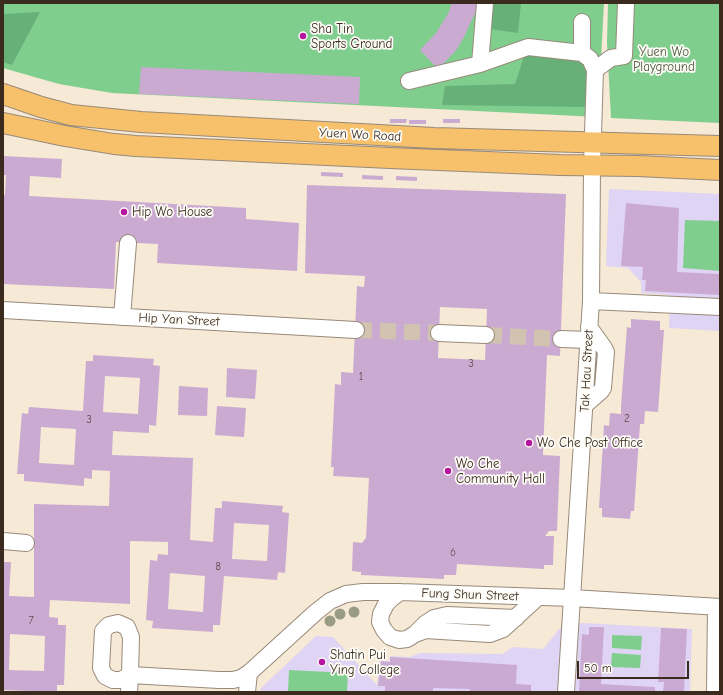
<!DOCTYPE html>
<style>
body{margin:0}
#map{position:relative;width:723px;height:695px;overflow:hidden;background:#f6e9d5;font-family:"Comic Neue",sans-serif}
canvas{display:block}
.frame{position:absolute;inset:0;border:4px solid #3b2a1e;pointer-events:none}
.scale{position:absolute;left:577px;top:661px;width:112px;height:18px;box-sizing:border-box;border:2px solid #3b2a1e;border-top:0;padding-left:5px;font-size:12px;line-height:14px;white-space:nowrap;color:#3b2a1e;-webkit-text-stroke:3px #fdfcf7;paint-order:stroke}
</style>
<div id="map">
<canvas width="723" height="695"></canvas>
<div class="frame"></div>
<div class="scale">50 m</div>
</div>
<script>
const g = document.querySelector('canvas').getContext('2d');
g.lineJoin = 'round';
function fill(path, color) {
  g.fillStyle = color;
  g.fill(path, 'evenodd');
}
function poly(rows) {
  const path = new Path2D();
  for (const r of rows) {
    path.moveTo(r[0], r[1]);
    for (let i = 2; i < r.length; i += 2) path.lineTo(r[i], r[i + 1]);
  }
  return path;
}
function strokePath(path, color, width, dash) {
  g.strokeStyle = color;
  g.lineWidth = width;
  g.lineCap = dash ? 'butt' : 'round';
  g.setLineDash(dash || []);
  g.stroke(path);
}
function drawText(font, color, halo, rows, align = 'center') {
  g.font = font + ' "Comic Neue",sans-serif';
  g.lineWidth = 3.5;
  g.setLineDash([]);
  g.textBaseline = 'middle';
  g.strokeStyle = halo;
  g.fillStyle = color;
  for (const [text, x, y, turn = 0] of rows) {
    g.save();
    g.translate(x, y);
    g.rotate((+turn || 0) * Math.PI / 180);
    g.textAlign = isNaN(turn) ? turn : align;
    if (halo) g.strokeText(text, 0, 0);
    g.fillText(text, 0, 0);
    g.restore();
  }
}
const built = poly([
 [609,189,720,194,720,331,669,328,670,295,641,293,641,282,628,268,606,266],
 [565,622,692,629,690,692,260,692,261,688,316,636,333,637,377,685,380,660,389,661,390,656,410,657,420,653,502,654,513,647,543,649]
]);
const green = poly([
 [3,3,604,3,598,117,112,93,59,84,3,68],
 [608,3,720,3,720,123,611,118,607,43],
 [685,220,720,221,720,271,683,268],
 [612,635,642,636,641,650,612,648],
 [612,653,641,655,640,668,611,667],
 [289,670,348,673,347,692,288,692]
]);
const forest = poly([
 [493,3,521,3,518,33,490,29],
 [40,12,12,65,3,62,3,14],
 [526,50,580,59,590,78,585,107,442,105,445,86,515,84]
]);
const building = poly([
 [452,3,478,3,475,13,464,37,457,49,448,59,438,69,420,50,436,33,448,14],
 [141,67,360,77,359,104,139,94],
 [390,119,407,119,406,123,390,123],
 [443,119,460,119,460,123,443,123],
 [409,120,426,120,426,124,409,124],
 [3,156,62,159,61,178,30,176,29,196,246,208,246,219,299,223,297,271,157,263,158,244,116,242,114,289,3,284,3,195,5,195,6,175,3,175],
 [321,172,343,173,343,177,321,176],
 [362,175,383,176,383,180,362,179],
 [396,176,417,177,417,181,396,180],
 [307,185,566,194,560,356,547,355,543,455,560,456,557,531,549,531,545,536,554,536,553,565,544,565,544,569,457,564,456,575,444,575,444,579,361,575,361,572,352,571,353,542,362,543,366,538,369,478,333,476,334,467,331,467,335,384,341,385,341,372,353,373,357,286,364,287,365,276,305,273],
 [440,307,487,309,485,360,438,358],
 [626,203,679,208,677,272,720,274,720,295,645,291,646,280,642,280,643,267,621,266],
 [631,319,660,321,660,330,664,330,658,412,645,411,644,424,640,424,634,511,631,511,630,519,602,517,602,508,599,508,604,425,609,426,610,413,621,414,621,406,627,327,631,328],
 [93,355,154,359,153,365,160,366,156,426,149,425,149,433,113,431,112,455,193,458,190,540,213,542,215,508,222,508,222,501,283,506,282,512,289,513,285,573,278,572,277,580,224,576,220,625,213,625,213,632,152,628,153,621,146,620,150,560,157,561,158,554,168,555,168,542,130,541,130,604,50,600,49,617,58,618,58,625,66,625,64,685,57,685,57,692,3,690,3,562,11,562,9,596,34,597,34,504,109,506,110,471,92,470,92,479,84,478,84,486,24,481,24,474,17,474,22,413,28,414,29,407,83,411,86,361,93,361],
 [105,376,140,378,138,414,103,412],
 [41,427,76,429,74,465,39,463],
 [234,523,269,525,267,561,232,559],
 [170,573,205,576,203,612,168,609],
 [10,634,45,636,44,671,9,670],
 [227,368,257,370,255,399,226,397],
 [179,386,208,388,207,416,178,415],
 [217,406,246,408,244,437,215,435],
 [589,627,604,627,601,684,655,687,655,692,579,692,582,634,589,635],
 [661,628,687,629,684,692,663,692,664,682,658,682],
 [390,657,517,665,516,684,531,685,531,692,469,692,470,689,433,688,433,692,385,692,385,686,378,686,381,661,390,662]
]);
const minorTunnel = poly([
 [356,330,439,333],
 [486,335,561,339]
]);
const minor = poly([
 [582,53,582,22],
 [480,64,485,3],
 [595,70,611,58,624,56,626,3],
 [409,81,480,64,528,47,582,53,590,59,595,70,592,166,591,301,566,692],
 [591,301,720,307],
 [3,310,356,330],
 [122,317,128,243],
 [439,333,486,335],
 [561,339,588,340],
 [585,405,601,391,603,388,606,352,604,348,589,327],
 [3,541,26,543],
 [400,592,392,598,386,604,381,614,380,622,384,630,390,637,399,640,407,639,415,634,426,630,441,631,490,634,503,629,538,597],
 [416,633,425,624,434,618,447,615,516,618],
 [129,692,130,675,131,637,127,627,118,623,109,625,103,631,101,668,105,676,113,680,121,680,130,675,219,680,233,680,241,678,249,673,316,612,330,601,346,594,363,592,400,592,572,598,720,607],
 [247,692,249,673],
 [715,692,716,607]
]);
const major = poly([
 [3,94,41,107,71,115,141,122,434,138,720,146],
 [3,123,65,136,114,144,136,146,390,158,560,165,638,166,720,170]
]);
const trees = [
 [354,612],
 [340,614],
 [330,621]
];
const markers = [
 [303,36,4,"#b5179e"],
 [124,212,4,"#b5179e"],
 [529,443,4,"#b5179e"],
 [448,471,4,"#b5179e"],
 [322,662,4,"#b5179e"]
];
const numberNames = [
 ["3",471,364],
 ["1",361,377],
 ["2",627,419],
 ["3",89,420],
 ["6",453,553],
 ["8",218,567],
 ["7",31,621]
];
const poiNames = [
 ["Sha Tin",311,29],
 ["Sports Ground",311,44],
 ["Hip Wo House",132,212],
 ["Wo Che Post Office",537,443],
 ["Wo Che",456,464],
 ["Community Hall",456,479],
 ["Shatin Pui",330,655],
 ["Ying College",330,670]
];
const parkNames = [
 ["Yuen Wo",664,52],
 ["Playground",664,67]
];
const streetNames = [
 ["Yuen Wo Road",360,135,3],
 ["Hip Yan Street",179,320,3],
 ["Tak Hau Street",587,371,-87],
 ["Fung Shun Street",470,595,2]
];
fill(built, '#e0d4f4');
fill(green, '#7fce8e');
fill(forest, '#67b179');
fill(building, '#cbaad2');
strokePath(minorTunnel, '#d1c3b0', 16, [16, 8]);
strokePath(minor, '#988a7a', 18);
strokePath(major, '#988a7a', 22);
strokePath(minor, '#fff', 16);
strokePath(major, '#f7c06b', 20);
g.fillStyle = '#9a9b83';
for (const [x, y] of trees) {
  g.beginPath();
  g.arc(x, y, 5.5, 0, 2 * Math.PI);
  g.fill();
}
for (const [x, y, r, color] of markers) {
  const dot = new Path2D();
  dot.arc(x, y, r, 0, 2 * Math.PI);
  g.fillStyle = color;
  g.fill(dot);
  strokePath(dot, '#fdfcf7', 1.5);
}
drawText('11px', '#5f4a4b', null, numberNames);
drawText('13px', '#3b2a1e', '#fdfcf7', poiNames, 'left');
drawText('13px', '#4f5b40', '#fdfcf7', parkNames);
drawText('13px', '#3b2a1e', '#fdfcf7', streetNames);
</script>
